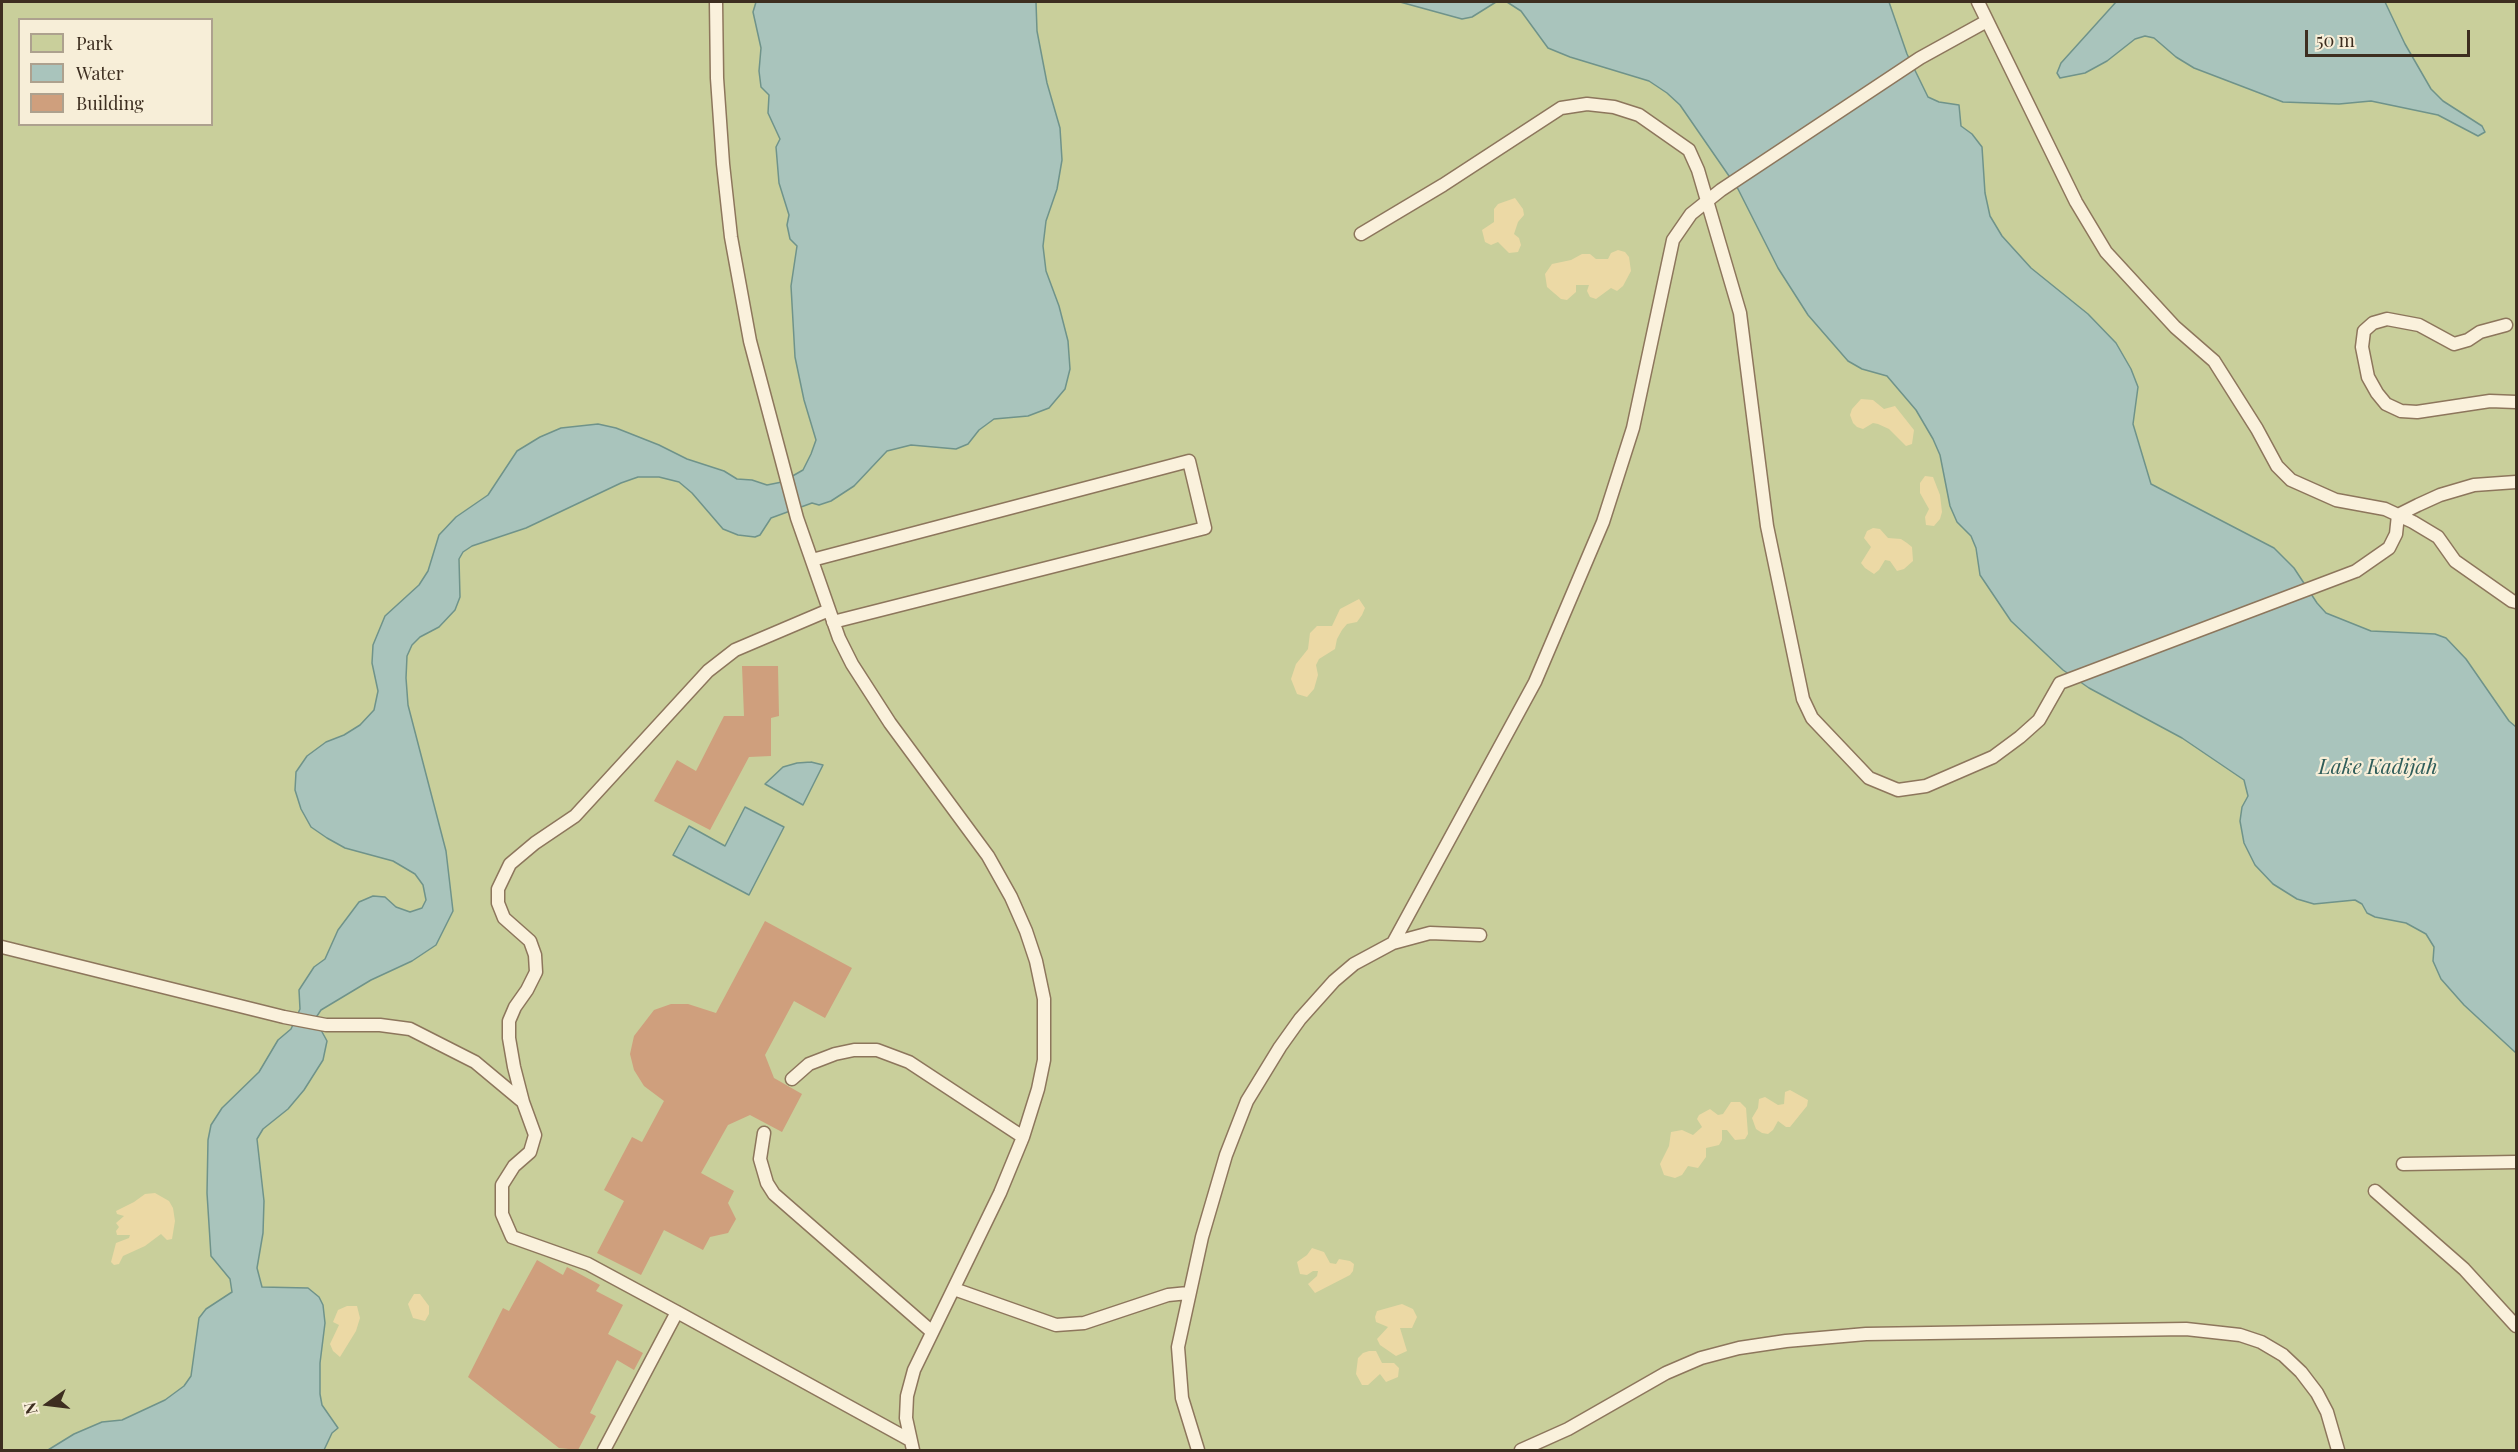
<!DOCTYPE html>
<style>
body{margin:0}
#map{position:relative;width:2518px;height:1452px;overflow:hidden;background:#f0e4c8;font-family:"Playfair Display",serif}
canvas{display:block}
.frame{position:absolute;inset:0;border:3px solid #3d2e20;pointer-events:none}
.legend{position:absolute;left:18px;top:18px;width:195px;height:108px;box-sizing:border-box;background:#f7eed8;border:2px solid #ada18e;margin:0;padding:8px 10px;list-style:none;font-size:18px;color:#3d2e20}
.legend li{display:flex;align-items:center;gap:12px;height:30px}
.legend b{width:30px;border:2px solid #ada18e}
.north{position:absolute;left:18px;top:1374px;width:60px;height:60px;-webkit-text-stroke:4px #f7eed8;paint-order:stroke;rotate:256deg;font-size:16px;font-weight:700;line-height:24px;text-align:center;color:#3d2e20}
.north::after{content:'';display:block;margin:auto;width:21px;height:27px;background:#3d2e20;clip-path:polygon(50% 0,100% 100%,50% 72%,0 100%)}
.scale{position:absolute;left:2305px;top:30px;width:165px;height:27px;box-sizing:border-box;border:3px solid #3d2e20;border-top:0;padding-left:8px;font-size:18px;line-height:21px;white-space:nowrap;color:#3d2e20;-webkit-text-stroke:4px #f7eed8;paint-order:stroke}
</style>
<div id="map">
<canvas width="2518" height="1452"></canvas>
<div class="frame"></div>
<ul class="legend">
<li><b style="height:16px;background:#c9cf9b"></b>Park</li>
<li><b style="height:16px;background:#a9c4bc"></b>Water</li>
<li><b style="height:16px;background:#cf9f7d"></b>Building</li>
</ul>
<div class="north">N</div>
<div class="scale">50 m</div>
</div>
<script>
const g = document.querySelector('canvas').getContext('2d');
g.lineJoin = 'round';
function fill(path, color) {
  g.fillStyle = color;
  g.fill(path, 'evenodd');
}
function poly(rows) {
  const path = new Path2D();
  for (const r of rows) {
    path.moveTo(r[0], r[1]);
    for (let i = 2; i < r.length; i += 2) path.lineTo(r[i], r[i + 1]);
  }
  return path;
}
function strokePath(path, color, width, dash) {
  g.strokeStyle = color;
  g.lineWidth = width;
  g.lineCap = dash ? 'butt' : 'round';
  g.setLineDash(dash || []);
  g.stroke(path);
}
function drawText(font, color, halo, rows, align = 'center') {
  g.font = font + ' "Playfair Display",serif';
  g.lineWidth = 4.5;
  g.setLineDash([]);
  g.textBaseline = 'middle';
  g.strokeStyle = halo;
  g.fillStyle = color;
  for (const [text, x, y, turn = 0] of rows) {
    g.save();
    g.translate(x, y);
    g.rotate((+turn || 0) * Math.PI / 180);
    g.textAlign = isNaN(turn) ? turn : align;
    if (halo) g.strokeText(text, 0, 0);
    g.fillText(text, 0, 0);
    g.restore();
  }
}
const green = poly([
 [2,2,2516,2,2516,1450,2,1450],
 [20,20,212,20,212,124,20,124]
]);
const sand = poly([
 [1515,198,1523,209,1524,215,1518,222,1514,234,1519,238,1521,245,1518,252,1509,253,1498,242,1491,245,1485,242,1482,230,1494,222,1494,209,1498,204],
 [1618,250,1625,252,1629,257,1631,271,1623,286,1617,291,1611,288,1596,299,1590,297,1587,291,1589,285,1576,285,1576,292,1567,300,1561,299,1547,287,1545,274,1552,264,1571,260,1582,254,1590,254,1596,259,1608,259,1611,253],
 [1861,399,1873,400,1884,409,1895,406,1914,430,1912,444,1906,446,1889,429,1878,424,1873,423,1863,429,1857,427,1853,423,1850,415,1852,409],
 [1925,476,1933,477,1940,495,1942,512,1940,519,1934,526,1926,525,1925,517,1929,509,1920,493,1920,483],
 [1873,528,1880,529,1888,538,1901,539,1907,543,1912,547,1913,561,1904,569,1897,571,1890,561,1885,560,1879,570,1874,574,1865,568,1861,563,1871,547,1864,538,1867,531],
 [1359,599,1365,608,1362,615,1357,622,1347,624,1342,630,1337,639,1335,649,1319,659,1316,665,1318,675,1314,689,1307,697,1297,694,1291,679,1296,664,1308,649,1310,633,1317,626,1332,626,1340,609],
 [1790,1090,1808,1100,1807,1106,1790,1127,1786,1127,1778,1121,1773,1130,1768,1134,1762,1133,1756,1129,1752,1118,1758,1108,1759,1099,1765,1097,1778,1105,1784,1104,1785,1092],
 [1731,1102,1740,1102,1746,1108,1748,1134,1745,1139,1735,1140,1727,1130,1722,1130,1722,1140,1719,1145,1706,1148,1706,1157,1698,1168,1688,1166,1682,1175,1675,1178,1664,1175,1660,1164,1669,1146,1671,1132,1682,1130,1693,1135,1702,1127,1697,1119,1699,1115,1710,1109,1718,1115,1723,1114],
 [155,1193,169,1201,173,1208,175,1221,172,1239,167,1240,161,1234,145,1246,123,1256,119,1264,114,1265,111,1262,116,1243,129,1238,130,1235,117,1235,116,1231,119,1227,116,1223,124,1216,117,1214,116,1211,134,1202,145,1194],
 [1312,1248,1324,1252,1330,1263,1336,1264,1339,1259,1350,1261,1354,1264,1353,1271,1350,1275,1315,1293,1308,1284,1317,1276,1318,1271,1313,1271,1307,1275,1300,1274,1297,1262,1307,1255],
 [414,1294,420,1294,429,1306,429,1314,425,1321,413,1318,408,1304],
 [1402,1304,1413,1309,1417,1317,1412,1328,1400,1328,1407,1351,1396,1356,1380,1345,1377,1339,1388,1327,1376,1322,1375,1317,1377,1311],
 [347,1306,357,1306,360,1318,356,1331,340,1357,333,1351,330,1344,339,1325,333,1322,338,1310],
 [1369,1351,1376,1351,1382,1363,1394,1363,1399,1368,1398,1377,1386,1382,1380,1374,1368,1385,1362,1385,1356,1374,1358,1358,1363,1353]
]);
const water = poly([
 [756,2,1036,2,1037,31,1047,83,1060,128,1062,160,1057,189,1046,221,1043,246,1046,271,1059,306,1068,341,1070,369,1065,389,1049,408,1028,416,994,419,979,430,968,444,956,449,911,445,887,451,854,486,831,501,819,505,812,503,771,518,760,535,755,537,738,535,723,529,692,493,679,482,659,477,638,477,621,483,526,528,472,546,463,552,459,559,460,597,455,610,439,627,420,637,412,645,407,656,406,678,408,705,446,851,453,911,436,945,412,961,371,980,321,1010,315,1019,327,1041,323,1060,304,1090,288,1109,263,1129,257,1139,264,1201,263,1233,257,1268,262,1287,308,1288,319,1297,323,1305,325,1323,320,1363,320,1394,322,1405,338,1428,332,1433,324,1450,48,1450,74,1434,102,1422,122,1420,165,1400,184,1386,191,1376,199,1318,206,1309,232,1292,230,1279,211,1256,207,1193,208,1140,211,1125,222,1108,259,1072,278,1040,291,1029,300,1009,299,990,314,967,325,959,338,930,359,902,373,896,385,897,396,907,410,912,422,908,426,900,423,885,415,874,393,861,345,848,327,838,311,827,301,809,295,790,296,772,307,756,326,742,344,735,360,725,374,710,378,691,372,663,373,645,385,616,419,585,428,571,439,535,456,517,488,495,517,451,540,437,561,428,598,424,616,428,659,445,687,459,724,471,737,479,752,480,767,485,782,482,803,470,811,454,816,440,804,400,795,357,791,286,797,246,790,239,787,225,789,215,779,183,776,147,780,139,768,113,769,95,761,87,759,71,761,48,753,12,756,2],
 [1400,2,1496,2,1472,17,1462,19,1400,2],
 [1507,2,1889,2,1907,54,1928,97,1939,102,1959,105,1961,126,1972,134,1982,147,1985,193,1990,216,2002,236,2031,268,2088,314,2116,343,2131,369,2138,387,2133,424,2151,484,2274,548,2294,568,2317,603,2326,613,2371,631,2435,634,2446,638,2466,659,2509,721,2516,727,2516,1053,2464,1005,2441,979,2433,961,2434,947,2426,934,2406,923,2375,917,2367,913,2362,904,2355,900,2314,904,2297,899,2273,884,2255,865,2244,843,2240,821,2242,807,2248,796,2244,780,2182,738,2089,688,2063,670,2011,621,1980,575,1976,548,1971,536,1957,522,1950,506,1940,455,1933,439,1916,410,1887,376,1862,369,1848,361,1808,315,1778,268,1738,189,1680,105,1667,93,1649,81,1570,57,1548,48,1521,11,1507,2],
 [2116,2,2385,2,2405,44,2431,89,2443,101,2482,126,2485,132,2478,136,2438,115,2371,101,2339,104,2283,102,2194,68,2176,57,2154,38,2145,36,2135,39,2107,61,2085,73,2060,78,2057,73,2061,63,2116,2],
 [811,762,823,765,803,805,765,784,783,767,797,763,811,762],
 [745,807,784,827,749,895,673,855,689,826,725,846,745,807]
]);
const building = poly([
 [742,666,778,666,779,716,771,718,771,756,749,757,710,830,654,801,677,760,696,771,724,716,744,716],
 [765,921,852,968,825,1018,794,1001,765,1055,774,1078,802,1094,782,1132,750,1115,728,1125,701,1173,734,1191,728,1203,736,1219,728,1233,710,1237,703,1250,664,1230,641,1275,597,1253,624,1201,604,1190,632,1137,642,1142,664,1101,644,1086,634,1070,630,1054,634,1036,654,1010,671,1004,688,1004,716,1013],
 [537,1260,563,1275,567,1267,600,1285,596,1291,623,1305,608,1334,643,1353,634,1370,617,1360,590,1413,596,1416,578,1450,559,1448,468,1377,503,1308,509,1311]
]);
const service = poly([
 [716,2,717,78,723,164,731,237,750,341,797,518,839,638,852,664,890,723,988,856,1011,897,1026,931,1036,961,1044,999,1044,1060,1038,1089,1023,1137,1000,1193,914,1370,907,1396,906,1418,913,1450],
 [1978,2,2076,202,2106,252,2175,327,2214,361,2257,429,2277,466,2291,480,2336,500,2385,509,2413,522,2438,537,2455,561,2512,601,2516,602],
 [1361,234,1443,185,1561,108,1587,104,1614,107,1639,115,1689,150,1698,170,1740,313,1767,526,1803,699,1812,718,1869,778,1898,790,1926,786,1993,757,2020,737,2039,720,2060,683,2356,571,2389,548,2396,534,2398,515,2418,505,2440,495,2474,485,2516,482],
 [2506,325,2480,332,2468,340,2454,344,2419,325,2387,319,2373,323,2364,331,2362,347,2368,377,2377,393,2386,404,2401,411,2417,412,2490,401,2516,402],
 [812,560,1189,461,1205,528,833,622],
 [1393,943,1535,682,1603,522,1633,428,1673,240,1691,214,1721,190,1920,58,1987,21],
 [2,947,284,1017,326,1025,380,1025,410,1029,475,1062,523,1102,535,1135,530,1152,514,1166,502,1185,502,1214,512,1237,588,1264,677,1312],
 [792,1079,809,1064,835,1054,854,1050,877,1050,909,1062,1023,1137],
 [523,1102,514,1067,509,1038,509,1021,515,1007,527,990,536,972,535,955,530,941,504,918,498,903,498,889,510,864,535,843,575,816,708,671,735,650,829,610],
 [764,1133,760,1159,767,1183,774,1194,931,1331],
 [2403,1164,2516,1162],
 [2375,1191,2464,1269,2516,1326],
 [954,1289,1056,1325,1084,1323,1168,1295,1188,1293],
 [604,1450,677,1312,910,1440],
 [1198,1450,1182,1398,1178,1347,1202,1237,1226,1155,1247,1101,1280,1047,1300,1019,1334,981,1354,964,1393,943,1430,933,1480,935],
 [1521,1450,1568,1429,1666,1373,1701,1358,1739,1348,1786,1341,1866,1334,2186,1329,2240,1335,2261,1342,2283,1355,2301,1372,2317,1393,2327,1412,2338,1450]
]);
const waterNames = [
 ["Lake Kadijah",2378,767]
];
fill(green, '#c9cf9b');
fill(sand, '#ecd9a5');
fill(water, '#a9c4bc');
strokePath(water, '#6f938a', 1.5);
fill(building, '#cf9f7d');
strokePath(service, '#8d765c', 15);
strokePath(service, '#faf1dc', 12);
drawText('italic 21px', '#2f5d5a', '#f7eed8', waterNames);
</script>
